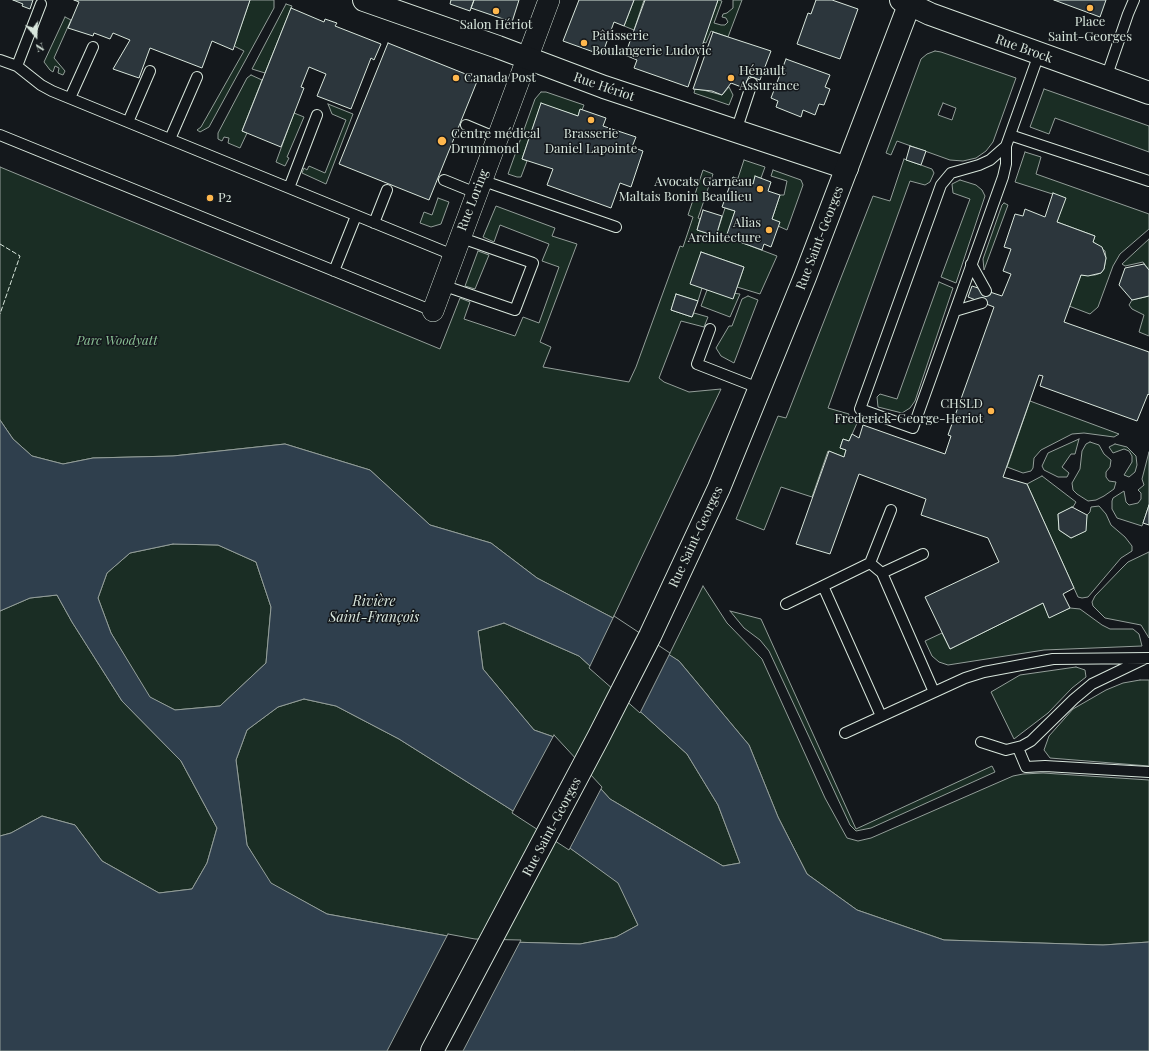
<!DOCTYPE html>
<meta charset="utf-8">
<style>
body{margin:0}
#map{position:relative;width:1149px;height:1051px;overflow:hidden;background:#14181c;font-family:"Playfair Display",serif}
canvas{display:block}
.north{position:absolute;left:16px;top:16px;width:40px;height:40px;-webkit-text-stroke:3px #14181c;paint-order:stroke;rotate:161deg;font-size:11px;font-weight:700;line-height:16px;text-align:center;color:#d8e6dc}
.north::after{content:'';display:block;margin:auto;width:14px;height:18px;background:#d8e6dc;clip-path:polygon(50% 0,100% 100%,50% 72%,0 100%)}
</style>
<div id="map">
<canvas width="1149" height="1051"></canvas>
<div class="north">N</div>
</div>
<script>
const g = document.querySelector('canvas').getContext('2d');
g.lineJoin = 'round';
function fill(path, color) {
  g.fillStyle = color;
  g.fill(path, 'evenodd');
}
function poly(rows) {
  const path = new Path2D();
  for (const r of rows) {
    path.moveTo(r[0], r[1]);
    for (let i = 2; i < r.length; i += 2) path.lineTo(r[i], r[i + 1]);
  }
  return path;
}
function strokePath(path, color, width, dash) {
  g.strokeStyle = color;
  g.lineWidth = width;
  g.lineCap = dash ? 'butt' : 'round';
  g.setLineDash(dash || []);
  g.stroke(path);
}
function drawText(font, color, halo, rows, align = 'center') {
  g.font = font + ' "Playfair Display",serif';
  g.lineWidth = 3;
  g.setLineDash([]);
  g.textBaseline = 'middle';
  g.strokeStyle = halo;
  g.fillStyle = color;
  for (const [text, x, y, turn = 0] of rows) {
    g.save();
    g.translate(x, y);
    g.rotate((+turn || 0) * Math.PI / 180);
    g.textAlign = isNaN(turn) ? turn : align;
    if (halo) g.strokeText(text, 0, 0);
    g.fillText(text, 0, 0);
    g.restore();
  }
}
const green = poly([
 [250,0,274,0,274,8,209,127,200,132,197,130,201,127,244,51,234,46,250,0],
 [634,0,644,0,634,30,624,26,634,0],
 [718,0,722,1,714,23,721,25,725,25,728,22,726,18,722,17,723,14,727,13,733,8,733,0,742,0,728,37,711,31,706,43,703,42,718,0],
 [286,4,292,6,265,73,252,69,286,4],
 [65,17,71,20,54,58,65,71,63,75,58,73,59,68,55,66,53,72,50,70,44,62,65,17],
 [935,51,941,52,1016,78,993,142,986,151,976,158,963,161,950,160,897,141,891,155,886,153,921,59,927,54,935,51],
 [943,103,956,108,952,120,938,115,943,103],
 [251,75,262,80,242,131,247,133,240,148,228,143,229,138,224,137,222,141,218,139,218,133,247,78,251,75],
 [729,87,733,95,729,105,694,93,695,89,703,90,722,95,729,87],
 [1044,89,1149,126,1149,152,1055,118,1049,134,1030,127,1044,89],
 [541,92,546,92,584,105,582,110,580,110,578,116,541,104,522,159,527,161,521,177,517,177,508,174,535,99,541,92],
 [328,104,353,114,326,184,302,173,304,168,307,170,309,166,325,173,346,120,332,114,328,104],
 [294,113,304,117,287,157,289,158,285,166,276,162,294,113],
 [1025,152,1041,157,1036,174,1149,214,1149,229,1120,254,1113,266,1098,307,1090,314,1069,306,1081,275,1095,275,1101,273,1104,269,1106,258,1105,251,1093,242,1095,236,1057,222,1065,198,1015,182,1025,152],
 [904,159,932,169,934,173,930,182,925,185,910,181,828,408,849,414,848,418,858,421,849,441,843,439,840,448,846,450,844,457,828,451,812,497,781,487,764,530,736,519,778,416,786,418,873,196,890,201,904,159],
 [744,160,765,167,761,178,755,177,753,184,738,178,744,160],
 [0,167,440,349,460,298,470,302,464,319,515,336,523,317,539,323,559,267,542,261,549,244,500,225,494,242,483,237,496,206,555,228,552,236,577,244,540,342,551,347,543,367,629,382,636,367,680,246,683,247,693,217,688,215,703,170,713,174,698,218,700,219,697,230,716,236,725,208,735,211,727,237,777,256,760,294,737,287,744,267,701,252,702,288,698,301,676,294,671,310,692,317,694,313,708,317,704,327,681,321,659,378,664,382,689,392,721,389,613,618,537,578,491,543,430,525,370,470,285,444,173,456,93,458,63,464,32,456,13,439,0,420,0,167],
 [773,170,801,180,803,185,787,230,778,226,772,219,780,195,784,195,787,181,771,176,773,170],
 [960,180,976,185,982,190,985,196,956,283,941,277,970,199,953,193,952,184,960,180],
 [438,198,449,202,441,224,431,227,420,223,424,212,432,215,438,198],
 [1004,203,1008,205,984,270,983,259,1002,205,1004,203],
 [1149,239,1149,270,1143,262,1125,266,1122,264,1149,239],
 [478,251,489,255,475,289,465,286,478,251],
 [939,282,953,288,915,401,910,408,902,413,878,407,877,397,880,394,897,399,939,282],
 [707,290,740,294,730,317,701,306,707,290],
 [748,296,758,300,734,363,721,356,716,348,729,326,732,326,742,299,748,296],
 [1149,296,1149,336,1139,332,1144,315,1132,309,1129,305,1132,300,1149,296],
 [1030,401,1119,434,1114,437,1084,433,1072,434,1041,450,1034,458,1033,468,1031,471,1023,473,1007,467,1030,401],
 [1079,439,1075,454,1071,454,1062,467,1069,473,1067,477,1058,477,1044,470,1042,466,1048,453,1079,439],
 [1090,442,1099,445,1104,454,1111,460,1110,467,1106,472,1106,477,1109,481,1116,482,1114,489,1104,496,1096,500,1088,501,1077,494,1073,490,1072,483,1080,469,1082,451,1086,444,1090,442],
 [1115,444,1127,447,1136,456,1137,465,1135,472,1129,477,1124,475,1132,462,1132,456,1129,451,1124,449,1113,453,1109,447,1115,444],
 [1149,452,1149,505,1142,526,1117,518,1112,509,1112,501,1113,498,1124,491,1126,502,1129,505,1138,503,1141,499,1141,493,1138,490,1144,485,1142,479,1149,452],
 [1042,476,1076,502,1073,507,1058,514,1059,530,1071,538,1085,531,1087,515,1090,512,1091,507,1099,506,1106,514,1111,525,1125,537,1132,546,1132,551,1121,558,1088,597,1082,598,1078,597,1027,484,1042,476],
 [173,544,218,545,256,562,271,607,266,663,220,706,175,710,149,697,111,633,98,598,107,573,130,553,173,544],
 [1149,552,1149,638,1141,625,1105,618,1093,606,1092,602,1095,596,1121,569,1128,562,1149,552],
 [703,586,727,623,762,659,825,798,847,838,858,841,871,838,1013,776,1023,774,1043,773,1149,780,1149,942,1103,945,944,940,857,910,807,874,778,817,749,745,679,661,669,655,703,586],
 [57,595,72,622,122,701,181,761,217,828,207,863,192,889,159,893,102,861,75,825,42,816,11,833,0,836,0,611,30,598,57,595],
 [1043,603,1049,617,1070,608,1080,609,1102,625,1110,629,1133,629,1139,634,1142,646,1044,650,948,665,939,662,932,656,925,641,942,633,950,649,1043,603],
 [730,611,761,619,856,829,992,766,995,772,871,828,856,831,850,825,769,651,760,640,744,628,730,611],
 [504,623,579,656,687,754,718,805,740,863,723,866,610,799,554,737,534,730,483,669,478,631,504,623],
 [1076,667,1085,670,1086,677,1072,688,1048,713,1014,739,991,692,1020,675,1076,667],
 [1140,680,1149,680,1149,766,1050,758,1044,750,1049,736,1073,709,1106,690,1123,683,1140,680],
 [304,699,336,706,399,739,556,838,619,883,638,925,616,937,580,944,475,941,327,914,270,883,247,845,236,760,247,730,278,707,304,699]
]);
const water = poly([
 [0,420,13,439,32,456,63,464,93,458,173,456,285,444,370,470,430,525,491,543,537,578,613,618,679,661,749,745,778,817,807,874,857,910,944,940,1103,945,1149,942,1149,1051,0,1051,0,836,11,833,42,816,75,825,102,861,159,893,192,889,207,863,217,828,181,761,122,701,72,622,57,595,30,598,0,611,0,420],
 [173,544,218,545,256,562,271,607,266,663,220,706,175,710,150,697,111,633,98,598,107,573,130,553,173,544],
 [504,623,579,656,687,754,718,805,740,863,723,866,610,799,554,737,534,730,483,669,478,631,504,623],
 [304,699,336,706,399,739,556,838,618,883,638,925,616,937,580,944,475,941,327,914,271,883,247,845,236,760,247,730,278,707,304,699]
]);
const pier = poly([
 [614,616,670,653,640,713,589,668,614,616],
 [554,735,602,787,569,850,512,813,554,735],
 [448,934,475,939,521,940,463,1051,387,1051,448,934]
]);
const building = poly([
 [13,0,33,0,30,9,22,6,23,4,13,0],
 [74,0,250,0,233,50,212,41,202,68,150,48,139,78,113,69,130,40,113,33,110,39,94,33,93,36,68,28,79,2,74,0],
 [451,0,474,0,470,11,450,4,451,0],
 [474,0,519,0,512,22,471,8,474,0],
 [579,0,634,0,624,26,614,22,602,55,563,41,579,0],
 [645,0,718,0,688,87,634,68,637,60,625,55,645,0],
 [816,0,832,0,858,9,840,59,797,44,808,13,811,14,816,0],
 [1054,0,1106,0,1100,17,1054,0],
 [291,8,324,22,325,19,337,23,335,26,381,44,374,60,371,58,351,109,317,96,326,74,309,67,301,87,304,88,281,147,242,131,291,8],
 [713,32,771,51,760,80,749,76,744,88,731,83,722,95,712,91,693,89,713,32],
 [388,43,478,79,429,200,339,164,388,43],
 [786,59,830,75,825,87,830,89,824,105,819,104,815,115,803,110,801,117,776,107,778,101,771,98,786,59],
 [541,103,578,116,580,109,606,118,603,126,636,137,632,147,643,151,631,187,620,183,611,208,547,185,553,169,522,159,541,103],
 [910,146,926,151,921,165,906,160,910,146],
 [755,176,771,182,768,191,780,195,772,219,780,222,771,247,764,244,762,250,726,237,735,211,722,207,733,177,753,184,755,176],
 [1053,193,1066,198,1057,222,1095,236,1093,242,1102,247,1106,258,1104,269,1101,273,1088,276,1081,275,1064,322,1149,352,1149,395,1148,394,1137,421,1040,386,1043,376,1039,375,1003,477,1027,484,1074,588,1063,594,1070,608,1049,618,1043,603,950,649,925,597,999,562,988,538,921,515,926,499,859,474,830,554,796,544,829,451,844,457,846,450,840,448,843,439,849,441,852,434,859,438,863,425,945,454,951,436,948,435,994,307,968,297,972,286,1002,296,1011,274,1003,271,1011,249,1004,247,1015,214,1023,216,1025,209,1045,217,1053,193],
 [703,210,722,216,716,236,697,230,703,210],
 [701,252,744,267,733,299,690,284,701,252],
 [1144,264,1149,270,1149,296,1132,300,1119,285,1125,268,1144,264],
 [676,294,698,301,692,317,671,310,676,294],
 [1149,505,1149,525,1143,523,1149,505],
 [1072,507,1087,515,1086,531,1071,538,1059,530,1058,514,1072,507]
]);
const lane = poly([
 [0,60,17,66,41,85,52,91,453,255],
 [17,66,41,4],
 [1106,78,1128,14,1134,0],
 [70,98,93,47],
 [128,122,150,71],
 [466,125,497,138],
 [736,131,752,83],
 [0,135,433,311],
 [1010,135,1149,181],
 [170,139,197,77],
 [1006,146,1006,164,1003,177,913,428,860,409,941,185,951,173,979,165,990,160,1006,146,1039,54],
 [444,180,476,193],
 [481,180,616,227],
 [289,188,317,115],
 [374,223,387,190],
 [971,264,986,291],
 [334,271,356,216],
 [442,285,515,310,533,263,459,237],
 [955,311,982,303],
 [710,329,697,364,761,389],
 [870,563,882,573,923,554],
 [882,573,934,692],
 [786,604,823,586],
 [881,716,823,586,870,563,891,510],
 [845,733,965,678,984,672,1053,659,1149,658],
 [981,742,1006,750,1022,746,1031,741,1074,699,1092,684,1144,659],
 [1018,748,1026,767,1045,766,1149,772]
]);
const street = poly([
 [433,311,549,0]
]);
const secondary = poly([
 [364,0,498,47,604,87,847,168],
 [901,0,930,14,1149,93]
]);
const primary = poly([
 [432,1051,599,736,650,636,719,488,805,277,911,0]
]);
const fence = poly([
 [0,244,20,256,0,314]
]);
const markers = [
 [1090,8,4,"#ffb74d"],
 [496,11,4,"#ffb74d"],
 [584,43,4,"#ffb74d"],
 [456,78,4,"#ffb74d"],
 [731,78,4,"#ffb74d"],
 [591,120,4,"#ffb74d"],
 [442,141,5,"#ffb74d"],
 [760,189,4,"#ffb74d"],
 [210,198,4,"#ffb74d"],
 [769,230,4,"#ffb74d"],
 [991,411,4,"#ffb74d"]
];
const poiNames = [
 ["Place",1090,22,"center"],
 ["Saint-Georges",1090,37,"center"],
 ["Salon Hériot",496,25,"center"],
 ["Pâtisserie",592,36],
 ["Boulangerie Ludovic",592,51],
 ["Hénault",739,71],
 ["Assurance",739,86],
 ["Canada Post",464,78],
 ["Centre médical",451,134],
 ["Drummond",451,149],
 ["Brasserie",591,134,"center"],
 ["Daniel Lapointe",591,149,"center"],
 ["Avocats Garneau",752,182,"right"],
 ["Maltais Bonin Beaulieu",752,197,"right"],
 ["P2",218,198],
 ["Alias",761,223,"right"],
 ["Architecture",761,238,"right"],
 ["CHSLD",983,404,"right"],
 ["Frederick-George-Heriot",983,419,"right"]
];
const streetNames = [
 ["Rue Brock",1024,49,20],
 ["Rue Hériot",604,87,19],
 ["Rue Loring",473,200,-69],
 ["Rue Saint-Georges",820,238,-69],
 ["Rue Saint-Georges",696,537,-65],
 ["Rue Saint-Georges",552,827,-62]
];
const parkNames = [
 ["Parc Woodyatt",117,341]
];
const waterNames = [
 ["Rivière",374,602],
 ["Saint-François",374,618]
];
fill(green, '#1a2d24');
strokePath(green, '#939e99', 1);
fill(water, '#2f3f4d');
strokePath(water, '#939e99', 1);
fill(pier, '#14181c');
strokePath(pier, '#939e99', 1);
fill(building, '#2c363c');
strokePath(building, '#d8e6dc', 1);
strokePath(lane, '#d8e6dc', 12);
strokePath(street, '#d8e6dc', 22);
strokePath(secondary, '#d8e6dc', 24);
strokePath(primary, '#d8e6dc', 24);
strokePath(lane, '#14181c', 10);
strokePath(street, '#14181c', 21);
strokePath(secondary, '#14181c', 22);
strokePath(primary, '#14181c', 22);
strokePath(fence, '#d8e6dc', 1, [5, 2]);
for (const [x, y, r, color] of markers) {
  const dot = new Path2D();
  dot.arc(x, y, r, 0, 2 * Math.PI);
  g.fillStyle = color;
  g.fill(dot);
  strokePath(dot, '#14181c', 1.5);
}
drawText('13px', '#d8e6dc', '#14181c', poiNames, 'left');
drawText('13px', '#d8e6dc', '#14181c', streetNames);
drawText('italic 13px', '#8ac095', '#14181c', parkNames);
drawText('italic 14px', '#d8e6dc', '#14181c', waterNames);
</script>
